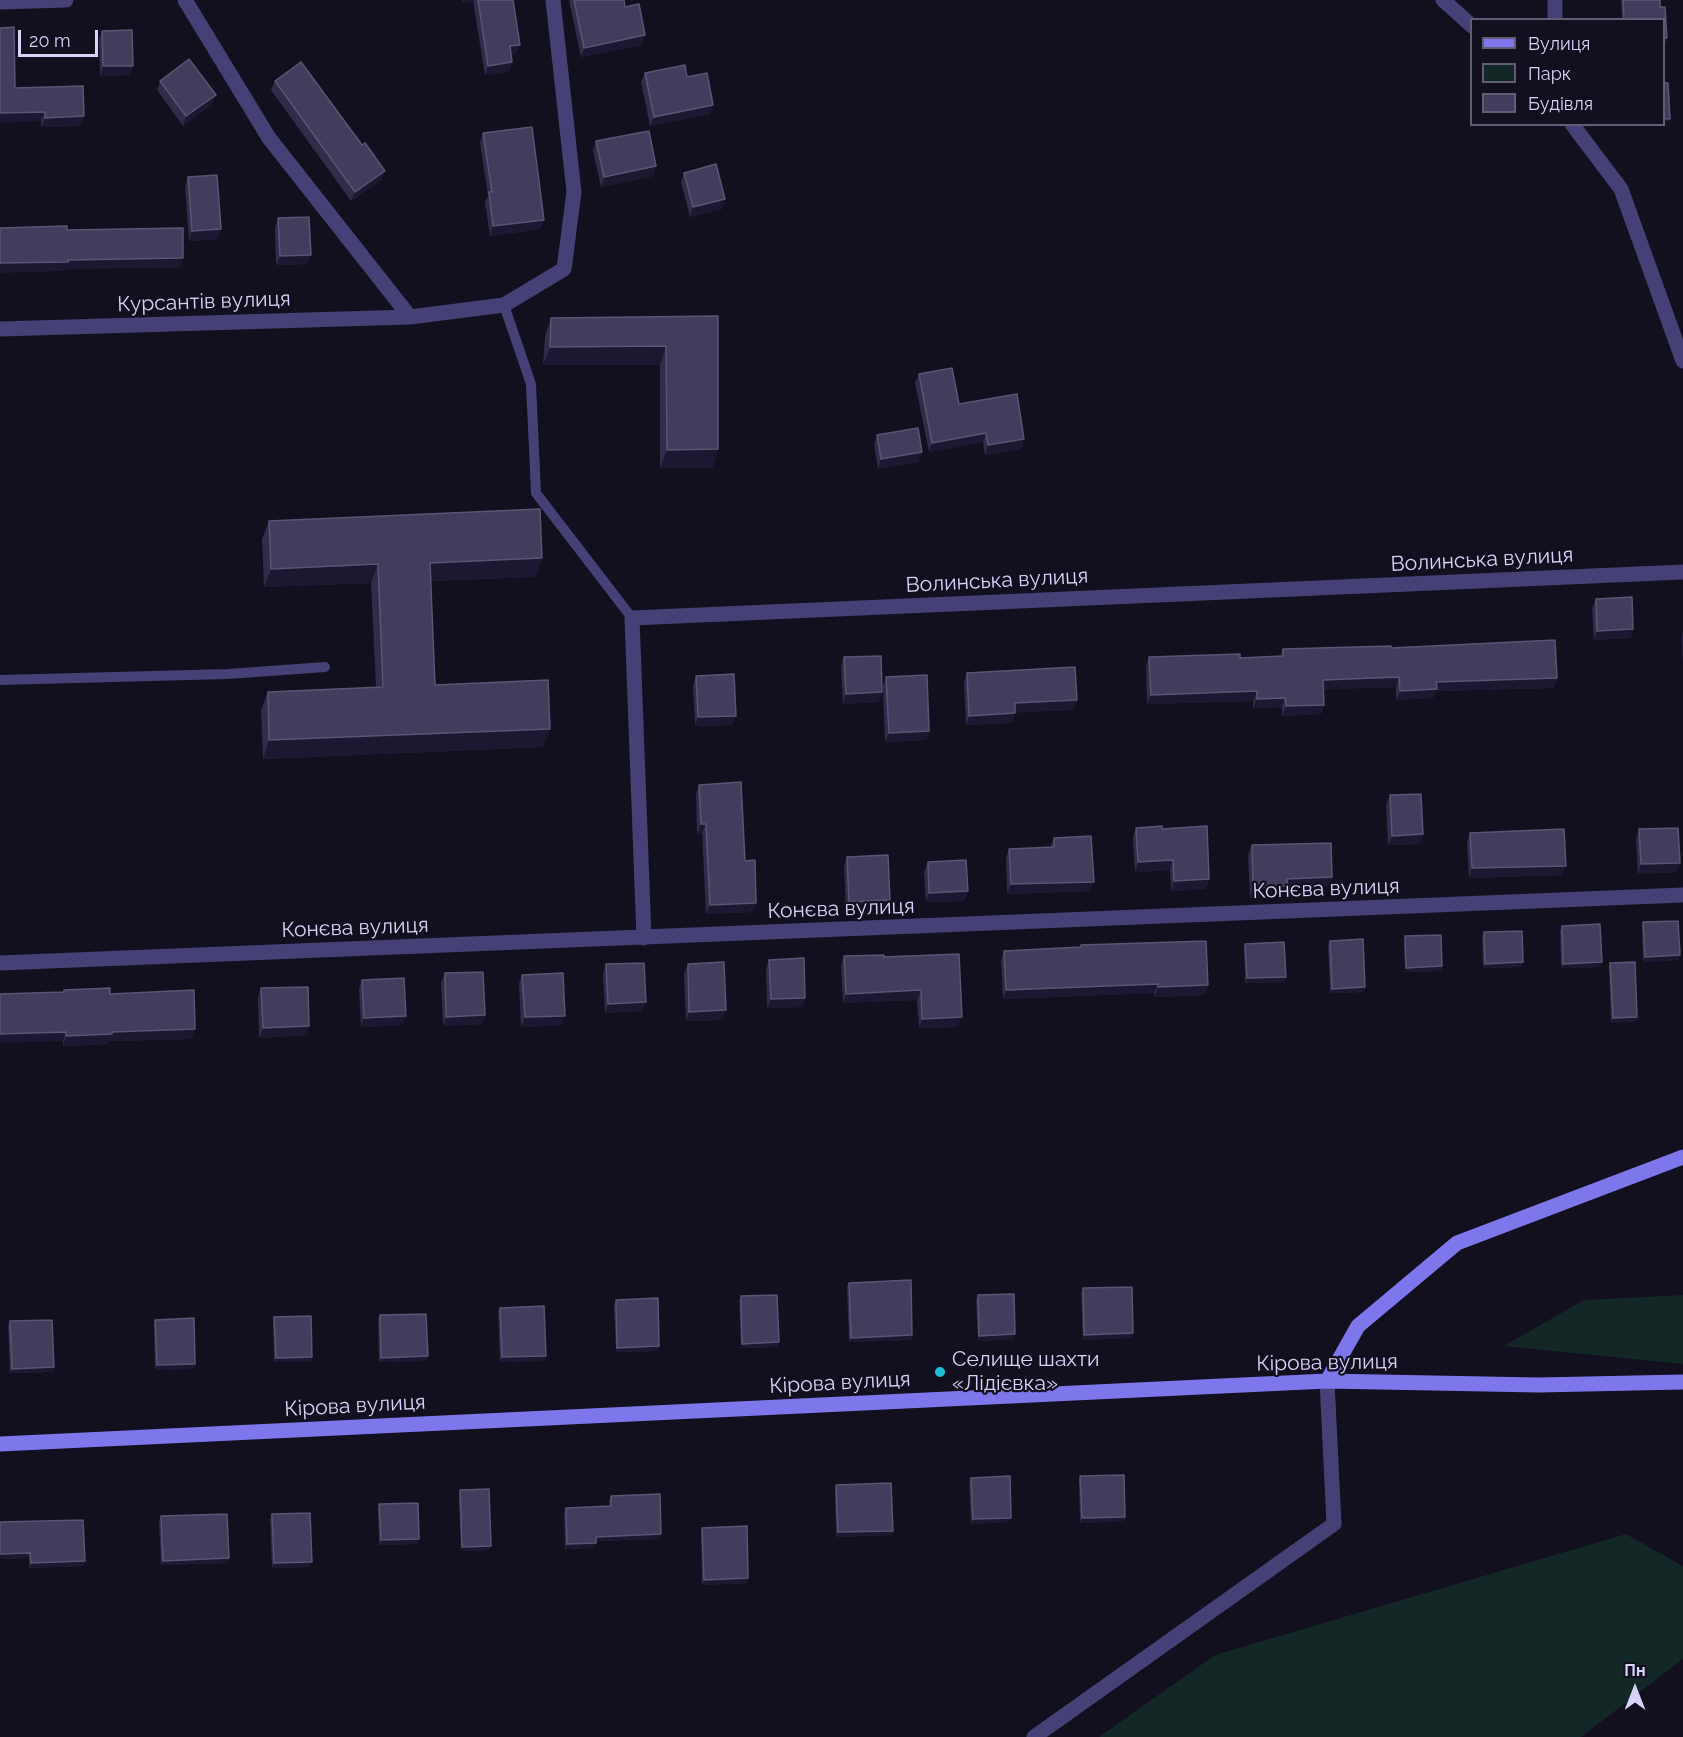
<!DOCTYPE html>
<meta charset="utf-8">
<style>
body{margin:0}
#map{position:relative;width:1683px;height:1737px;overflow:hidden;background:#120f1e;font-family:Raleway,sans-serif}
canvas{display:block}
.legend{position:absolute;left:1470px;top:18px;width:195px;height:108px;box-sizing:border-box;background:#120f1e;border:2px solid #615d76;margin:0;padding:8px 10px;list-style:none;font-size:18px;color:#d8d3f9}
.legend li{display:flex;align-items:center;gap:12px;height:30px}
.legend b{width:30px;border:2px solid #615d76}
.north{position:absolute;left:1605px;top:1659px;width:60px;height:60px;-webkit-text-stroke:4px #120f1e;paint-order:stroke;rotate:0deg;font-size:16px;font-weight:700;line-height:24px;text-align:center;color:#d8d3f9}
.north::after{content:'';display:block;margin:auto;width:21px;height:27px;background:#d8d3f9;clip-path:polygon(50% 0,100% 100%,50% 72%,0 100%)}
.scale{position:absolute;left:18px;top:30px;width:80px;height:27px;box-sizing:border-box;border:3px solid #d8d3f9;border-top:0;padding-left:8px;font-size:18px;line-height:21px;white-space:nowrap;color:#d8d3f9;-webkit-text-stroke:4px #120f1e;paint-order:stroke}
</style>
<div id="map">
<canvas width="1683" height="1737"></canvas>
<ul class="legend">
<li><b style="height:8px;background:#7e77ec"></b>Вулиця</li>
<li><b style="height:16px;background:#132727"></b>Парк</li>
<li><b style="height:16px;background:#433d5d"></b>Будівля</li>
</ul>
<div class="north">Пн</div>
<div class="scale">20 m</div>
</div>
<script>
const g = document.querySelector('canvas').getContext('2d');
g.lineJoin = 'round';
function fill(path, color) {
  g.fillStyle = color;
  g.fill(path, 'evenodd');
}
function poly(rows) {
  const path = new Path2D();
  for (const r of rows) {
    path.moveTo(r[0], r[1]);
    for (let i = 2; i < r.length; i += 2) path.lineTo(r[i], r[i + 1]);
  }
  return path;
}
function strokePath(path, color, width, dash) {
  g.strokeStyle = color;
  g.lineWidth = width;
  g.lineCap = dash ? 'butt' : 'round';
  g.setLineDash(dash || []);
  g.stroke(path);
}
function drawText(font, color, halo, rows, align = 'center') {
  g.font = font + ' Raleway,sans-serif';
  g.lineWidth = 4.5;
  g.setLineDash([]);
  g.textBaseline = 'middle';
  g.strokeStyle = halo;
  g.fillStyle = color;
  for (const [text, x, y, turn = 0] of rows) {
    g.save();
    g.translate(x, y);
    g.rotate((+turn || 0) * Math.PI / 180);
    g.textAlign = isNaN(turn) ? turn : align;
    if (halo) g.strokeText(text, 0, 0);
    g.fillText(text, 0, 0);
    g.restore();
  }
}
const green = poly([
 [1683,1295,1683,1364,1504,1346,1584,1300],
 [1626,1534,1683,1566,1683,1659,1581,1737,1099,1737,1215,1655]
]);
const lane = poly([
 [504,305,531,384,536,493,632,618],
 [0,680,228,674,325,667]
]);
const street = poly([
 [185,0,269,138,410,317],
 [1443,0,1472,26],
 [1555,0,1555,20],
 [0,2,66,0],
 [1572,124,1621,189,1683,361],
 [0,329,410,317,504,305,564,269,574,192,553,0],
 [644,938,632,618,1683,572],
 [0,963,1683,895],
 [1034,1737,1334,1524,1327,1381]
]);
const secondary = poly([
 [1327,1381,1358,1326,1457,1243,1683,1157],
 [0,1444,1327,1381,1538,1385,1683,1382]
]);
const wall = poly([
 [462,0,513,0,516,54,511,55,512,62,509,72,485,75,473,1,462,3],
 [569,0,624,0,625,7,645,35,642,45,581,57],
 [1621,0,1660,0,1660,7,1665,7,1667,38,1666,43,1664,43,1664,20,1622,20],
 [102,31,133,66,129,75,100,76,99,40],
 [645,73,687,77,710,114,650,126,641,82],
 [160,81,212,104,183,126,157,90],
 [275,81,381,180,351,201,271,90],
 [15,88,81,126,41,127,41,121],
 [483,133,544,220,540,229,490,236,485,202,488,196,480,142],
 [596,141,653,176,601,187,593,151],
 [684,173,722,209,690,217,681,182],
 [188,177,218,239,189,241,185,187],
 [278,218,307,264,276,265,275,228],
 [718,316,718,449,712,468,660,468,660,365,543,365,545,336,551,318],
 [919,374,959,404,1021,449,985,455,983,442,929,452,915,383],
 [877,435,919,462,878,469,874,444],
 [269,521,536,577,430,581,435,685,550,729,543,747,263,759,261,710,268,692,376,687,371,583,264,587,262,539],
 [1596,599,1633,629,1630,638,1594,640,1592,608],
 [1683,632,1683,665,1682,636],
 [1391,648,1557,678,1554,688,1436,691,1433,698,1396,700,1396,687,1323,689,1324,705,1321,714,1282,716,1282,707,1253,708,1253,701,1147,704,1146,667,1149,657,1240,658,1280,656,1283,649],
 [844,657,879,702,843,704,841,667],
 [967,673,1073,710,1015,712,1012,723,966,725,964,682],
 [696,676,732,725,695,726,693,686],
 [886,677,929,731,926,740,885,742,883,686],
 [699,785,745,861,753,912,706,914,702,833,697,834,696,794],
 [1390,795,1423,834,1420,844,1388,845,1386,805],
 [1136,828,1162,829,1209,879,1206,889,1171,891,1170,870,1135,872,1133,837],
 [1639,829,1676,872,1638,874,1636,839],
 [1470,833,1562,875,1469,878,1467,842],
 [1054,838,1090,891,1007,894,1006,858,1009,849,1050,847],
 [1252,845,1332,877,1329,886,1287,888,1284,896,1250,898,1248,855],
 [847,857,890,900,886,909,846,911,844,866],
 [928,862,968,891,964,901,926,902,924,871],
 [1643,922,1680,955,1678,960,1643,962,1642,927],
 [1562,926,1602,962,1600,967,1561,968,1560,931],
 [1484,932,1523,962,1521,967,1483,968,1482,937],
 [1405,936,1442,966,1441,971,1405,972,1404,941],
 [1330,941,1365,987,1364,992,1330,993,1328,945],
 [1245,944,1286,977,1284,982,1245,983,1244,949],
 [1081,945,1205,995,1154,997,1154,993,1003,999,1001,960,1004,951,1080,947],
 [844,956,884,957,958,1027,919,1028,917,1000,843,1003,841,966],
 [769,960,805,998,802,1007,767,1008,766,969],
 [1610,963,1637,1017,1636,1021,1611,1023,1609,967],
 [606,964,642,1011,605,1013,603,974],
 [688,964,723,1020,686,1021,684,973],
 [445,973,485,1015,482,1024,443,1026,441,983],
 [522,975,562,1025,521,1027,519,984],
 [362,980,406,1016,402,1025,361,1027,359,989],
 [261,988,309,1026,306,1035,259,1038,258,998],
 [64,990,110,994,192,1039,109,1041,109,1044,63,1046],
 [849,1283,912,1335,911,1340,849,1342,847,1287],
 [1083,1288,1133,1333,1131,1338,1083,1340,1081,1293],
 [978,1295,1014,1339,978,1341,976,1300],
 [741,1296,779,1342,777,1347,741,1348,739,1301],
 [616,1300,659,1346,658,1351,616,1352,614,1305],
 [500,1308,546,1356,544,1361,500,1362,498,1312],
 [380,1315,428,1356,426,1361,379,1362,378,1320],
 [274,1317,312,1357,311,1362,274,1362,273,1322],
 [155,1320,193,1369,155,1370,154,1325],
 [10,1321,54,1367,52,1372,10,1373,8,1326],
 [1080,1476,1125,1517,1124,1521,1080,1523,1079,1481],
 [971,1478,1009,1522,971,1524,969,1482],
 [836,1485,893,1531,891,1535,836,1537,835,1490],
 [460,1490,491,1546,489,1550,461,1551,459,1495],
 [611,1496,659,1539,596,1541,594,1548,565,1549,564,1513,566,1508,609,1507,609,1500],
 [379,1504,419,1539,417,1544,379,1545,378,1509],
 [272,1514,310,1567,272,1568,270,1519],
 [161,1516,229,1558,227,1563,161,1565,159,1521],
 [0,1522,85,1561,83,1566,29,1568,29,1558,0,1559],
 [702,1528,747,1583,702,1585,701,1532]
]);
const shadedWall = poly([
 [463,0,474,0,473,1,462,3],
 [645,35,642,45,581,57,584,48],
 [1664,38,1667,38,1666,43,1664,43],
 [520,45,516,54,506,56,510,46],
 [512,62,509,72,485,75,488,66],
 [103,66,133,66,129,75,100,76],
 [216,95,212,104,183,126,186,116],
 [713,105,710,114,650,126,654,117],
 [45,112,41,121,0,123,0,113],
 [84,116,81,126,41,127,45,118],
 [1664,119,1670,119,1668,123,1664,123],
 [656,166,653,176,601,187,604,177],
 [385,171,381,180,351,201,355,192],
 [725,199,722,209,690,217,693,207],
 [544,220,540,229,490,236,493,226],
 [221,229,218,239,189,241,192,231],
 [311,255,307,264,276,265,280,256],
 [183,258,180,268,65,269,65,271,0,273,0,263,68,260],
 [666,346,660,365,543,365,550,347],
 [986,433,983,442,929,452,932,443],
 [1024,439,1021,449,985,455,988,445],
 [718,449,712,468,660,468,667,450],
 [922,452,919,462,878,469,881,459],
 [542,558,536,577,423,581,430,563],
 [378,564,371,583,264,587,271,569],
 [1633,629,1630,638,1594,640,1597,631],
 [1399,677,1396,687,1320,690,1323,680],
 [1557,678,1554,688,1436,691,1433,698,1396,700,1400,691,1436,682],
 [1257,691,1253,701,1147,704,1151,695],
 [882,692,879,702,843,704,846,694],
 [1285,698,1282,707,1253,708,1257,699],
 [1077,700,1073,710,1011,713,1015,703],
 [1324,705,1321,714,1282,716,1286,706],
 [1015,713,1012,723,966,725,969,716],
 [736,716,732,725,695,726,698,717],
 [550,729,543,747,263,759,269,740],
 [929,731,926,740,885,742,889,733],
 [701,824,706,824,702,833,697,834],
 [1423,834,1420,844,1388,845,1392,836],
 [1173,860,1170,870,1135,872,1138,862],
 [1680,863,1676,872,1638,874,1641,864],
 [1566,866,1562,875,1469,878,1472,868],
 [1332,877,1329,886,1287,888,1284,896,1250,898,1253,888,1287,879],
 [1209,879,1206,889,1171,891,1174,881],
 [1094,882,1090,891,1007,894,1011,884],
 [968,891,964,901,926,902,929,893],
 [890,900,886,909,846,911,849,902],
 [756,903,753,912,706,914,710,905],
 [1680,955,1678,960,1643,962,1645,957],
 [1523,962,1521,967,1483,968,1485,964],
 [1602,962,1600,967,1561,968,1563,964],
 [1442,966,1441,971,1405,972,1406,968],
 [1286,977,1284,982,1245,983,1247,978],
 [1158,984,1154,993,1003,999,1006,990],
 [1208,985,1205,995,1154,997,1158,987],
 [1365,987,1364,992,1330,993,1332,989],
 [921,990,917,1000,843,1003,846,994],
 [805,998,802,1007,767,1008,771,999],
 [646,1002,642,1011,605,1013,608,1004],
 [726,1010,723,1020,686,1021,689,1012],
 [485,1015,482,1024,443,1026,446,1017],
 [406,1016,402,1025,361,1027,364,1018],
 [565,1016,562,1025,521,1027,525,1017],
 [962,1017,958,1027,919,1028,922,1019],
 [1637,1017,1636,1021,1611,1023,1613,1018],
 [309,1026,306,1035,259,1038,263,1028],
 [195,1029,192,1039,109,1041,109,1044,63,1046,66,1036,112,1032],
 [66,1032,63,1041,0,1043,0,1034],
 [1133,1333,1131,1338,1083,1340,1084,1335],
 [1015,1334,1014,1339,978,1341,979,1336],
 [912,1335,911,1340,849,1342,851,1338],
 [779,1342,777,1347,741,1348,742,1344],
 [659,1346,658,1351,616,1352,617,1348],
 [428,1356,426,1361,379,1362,381,1358],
 [546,1356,544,1361,500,1362,502,1357],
 [312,1357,311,1362,274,1362,276,1358],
 [195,1364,193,1369,155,1370,157,1365],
 [54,1367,52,1372,10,1373,12,1369],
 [1125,1517,1124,1521,1080,1523,1082,1518],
 [1011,1518,1009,1522,971,1524,973,1519],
 [893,1531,891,1535,836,1537,838,1532],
 [661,1534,659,1539,594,1541,596,1537],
 [419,1539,417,1544,379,1545,381,1540],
 [596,1543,594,1548,565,1549,567,1544],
 [491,1546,489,1550,461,1551,462,1547],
 [30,1553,29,1558,0,1559,0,1554],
 [229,1558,227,1563,161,1565,163,1561],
 [85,1561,83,1566,29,1568,31,1563],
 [312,1562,310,1567,272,1568,274,1563],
 [748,1578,747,1583,702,1585,704,1580]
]);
const building = poly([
 [478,0,513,0,520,45,510,46,512,62,488,66,478,0],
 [574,0,624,0,625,7,639,4,645,35,584,48,574,0],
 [1623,0,1660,0,1660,7,1665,7,1667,38,1664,38,1664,20,1624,20,1623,0],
 [14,27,15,88,83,86,84,116,45,118,45,112,0,113,0,28,14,27],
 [132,30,133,66,103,66,102,31,132,30],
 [189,59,216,95,186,116,160,81,189,59],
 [301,62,362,145,365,143,385,171,355,192,275,81,301,62],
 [685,65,687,77,707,73,713,105,654,117,645,73,685,65],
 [1664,83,1668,83,1670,119,1664,119,1664,83],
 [532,127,544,220,493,226,489,192,492,192,483,133,532,127],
 [649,131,656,166,604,177,596,141,649,131],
 [716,164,725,199,693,207,684,173,716,164],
 [217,175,221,229,192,231,188,177,217,175],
 [309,217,311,255,280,256,278,218,309,217],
 [67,226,67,230,183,228,183,258,68,260,68,262,0,263,0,228,67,226],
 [718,316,718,449,667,450,666,346,550,347,551,318,718,316],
 [952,368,959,404,1017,394,1024,439,988,445,986,433,932,443,919,374,952,368],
 [918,428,922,452,881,459,877,435,918,428],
 [540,509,542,558,430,563,435,685,548,680,550,729,269,740,268,692,383,687,378,564,271,569,269,521,540,509],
 [1632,597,1633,629,1597,631,1596,599,1632,597],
 [1555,640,1557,678,1436,682,1437,689,1400,691,1399,677,1323,680,1324,705,1286,706,1285,698,1257,699,1257,691,1151,695,1149,657,1240,654,1240,658,1283,656,1283,649,1391,646,1391,648,1555,640],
 [881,656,882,692,846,694,844,657,881,656],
 [1075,667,1077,700,1015,703,1015,713,969,716,967,673,1075,667],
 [734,674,736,716,698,717,696,676,734,674],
 [927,675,929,731,889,733,886,677,927,675],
 [741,782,745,861,755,860,756,903,710,905,706,824,701,824,699,785,741,782],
 [1421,794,1423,834,1392,836,1390,795,1421,794],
 [1162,826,1162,829,1207,826,1209,879,1174,881,1173,860,1138,862,1136,828,1162,826],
 [1678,828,1680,863,1641,864,1639,829,1678,828],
 [1564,829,1566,866,1472,868,1470,833,1564,829],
 [1091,836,1094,882,1011,884,1009,849,1054,847,1054,838,1091,836],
 [1331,843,1332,877,1287,879,1288,886,1253,888,1252,845,1331,843],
 [888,855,890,900,849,902,847,857,888,855],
 [966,860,968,891,929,893,928,862,966,860],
 [1678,921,1680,955,1645,957,1643,922,1678,921],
 [1600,924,1602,962,1563,964,1562,926,1600,924],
 [1522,931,1523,962,1485,964,1484,932,1522,931],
 [1441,935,1442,966,1406,968,1405,936,1441,935],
 [1363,939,1365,987,1332,989,1330,941,1363,939],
 [1206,941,1208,985,1158,987,1158,984,1006,990,1004,951,1081,947,1081,945,1206,941],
 [1284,942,1286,977,1247,978,1245,944,1284,942],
 [959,954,962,1017,922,1019,921,990,846,994,844,956,884,955,884,957,959,954],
 [804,958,805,998,771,999,769,960,804,958],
 [724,962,726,1010,689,1012,688,964,724,962],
 [1635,962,1637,1017,1613,1018,1610,963,1635,962],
 [644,963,646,1002,608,1004,606,964,644,963],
 [483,972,485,1015,446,1017,445,973,483,972],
 [563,973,565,1016,525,1017,522,975,563,973],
 [404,978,406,1016,364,1018,362,980,404,978],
 [308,987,309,1026,263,1028,261,988,308,987],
 [110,988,110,994,194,990,195,1029,112,1032,112,1034,66,1036,66,1032,0,1034,0,994,64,992,64,990,110,988],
 [911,1280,912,1335,851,1338,849,1283,911,1280],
 [1132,1287,1133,1333,1084,1335,1083,1288,1132,1287],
 [1014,1294,1015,1334,979,1336,978,1295,1014,1294],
 [777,1295,779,1342,742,1344,741,1296,777,1295],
 [658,1298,659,1346,617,1348,616,1300,658,1298],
 [544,1306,546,1356,502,1357,500,1308,544,1306],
 [426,1314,428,1356,381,1358,380,1315,426,1314],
 [311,1316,312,1357,276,1358,274,1317,311,1316],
 [194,1318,195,1364,157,1365,155,1320,194,1318],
 [52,1320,54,1367,12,1369,10,1321,52,1320],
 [1124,1475,1125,1517,1082,1518,1080,1476,1124,1475],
 [1010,1476,1011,1518,973,1519,971,1478,1010,1476],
 [891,1483,893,1531,838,1532,836,1485,891,1483],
 [489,1489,491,1546,462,1547,460,1490,489,1489],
 [660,1494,661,1534,596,1537,596,1543,567,1544,566,1508,611,1506,611,1496,660,1494],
 [418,1503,419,1539,381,1540,379,1504,418,1503],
 [310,1513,312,1562,274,1563,272,1514,310,1513],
 [227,1514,229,1558,163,1561,161,1516,227,1514],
 [83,1520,85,1561,31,1563,30,1553,0,1554,0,1522,83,1520],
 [747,1526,748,1578,704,1580,702,1528,747,1526]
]);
const markers = [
 [940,1372,6,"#1ec0d9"]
];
const streetNames = [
 ["Курсантів вулиця",204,302,-2],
 ["Волинська вулиця",1482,560,-3],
 ["Волинська вулиця",997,581,-3],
 ["Конєва вулиця",1326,889,-2],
 ["Конєва вулиця",841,909,-2],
 ["Конєва вулиця",355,928,-2],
 ["Кірова вулиця",1327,1363,-1],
 ["Кірова вулиця",840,1383,-3],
 ["Кірова вулиця",355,1406,-3]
];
const poiNames = [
 ["Селище шахти",952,1360],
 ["«Лідієвка»",952,1384]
];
fill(green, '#132727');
strokePath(lane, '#454177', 10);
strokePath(street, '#454177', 15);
strokePath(secondary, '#7e77ec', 15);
fill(wall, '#322b4a');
fill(shadedWall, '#1d1831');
fill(building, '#433d5d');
strokePath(building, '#5b5475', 1.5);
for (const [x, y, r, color] of markers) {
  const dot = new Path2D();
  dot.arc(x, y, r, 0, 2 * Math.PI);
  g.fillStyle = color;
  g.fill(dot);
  strokePath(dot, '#120f1e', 2);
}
drawText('21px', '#d8d3f9', '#120f1e', streetNames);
drawText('21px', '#d8d3f9', '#120f1e', poiNames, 'left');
</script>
